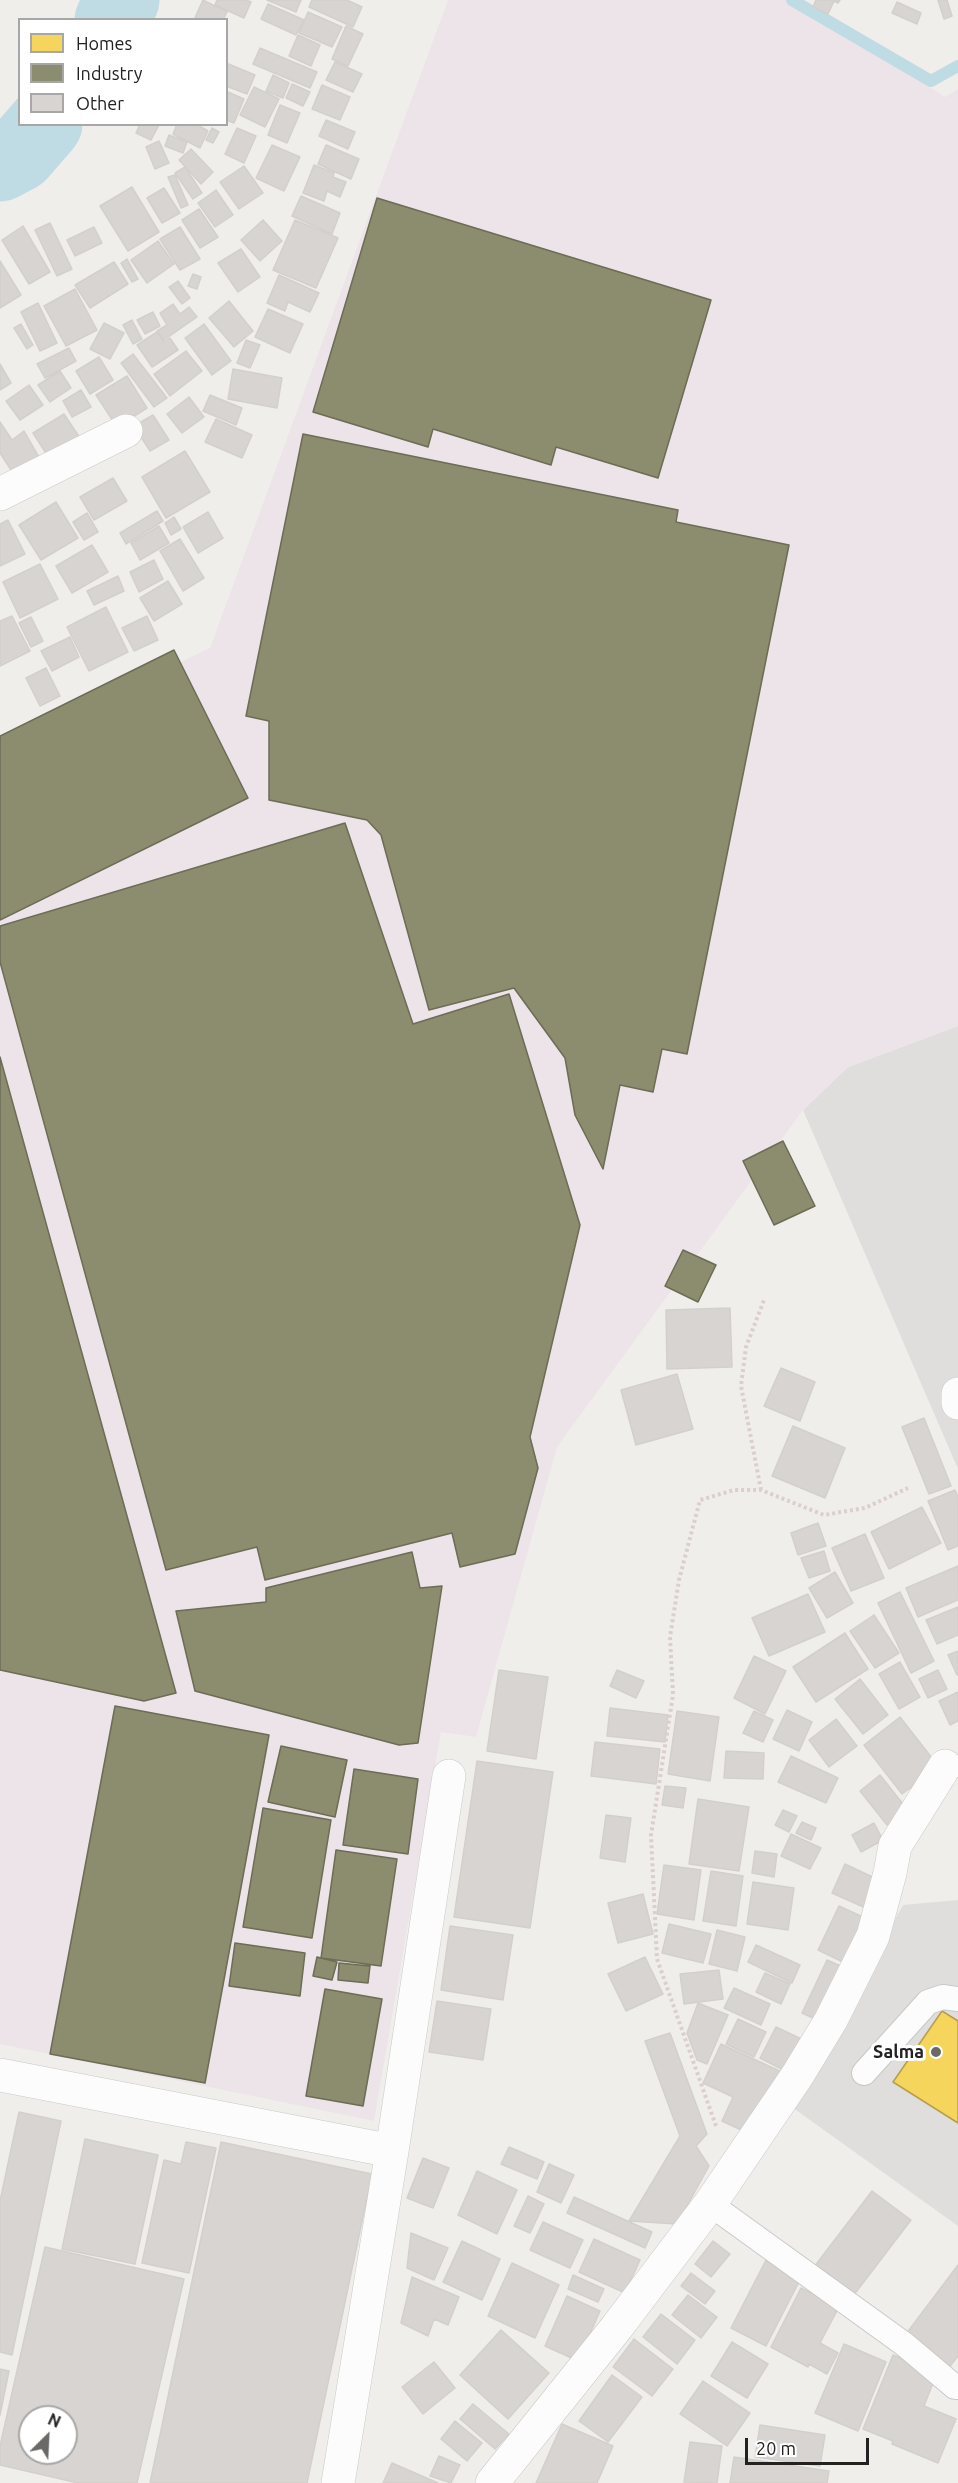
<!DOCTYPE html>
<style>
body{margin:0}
#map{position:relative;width:958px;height:2483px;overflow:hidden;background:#f0eeeb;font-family:Ubuntu,sans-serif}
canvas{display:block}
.legend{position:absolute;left:18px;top:18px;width:210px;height:108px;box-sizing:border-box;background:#fff;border:2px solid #a7a7a7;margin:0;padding:8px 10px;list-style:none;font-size:18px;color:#222}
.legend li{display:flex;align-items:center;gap:12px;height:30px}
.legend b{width:30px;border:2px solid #a7a7a7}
.north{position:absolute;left:18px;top:2405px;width:60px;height:60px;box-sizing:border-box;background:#fff;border:2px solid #a7a7a7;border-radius:50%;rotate:24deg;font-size:16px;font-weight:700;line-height:24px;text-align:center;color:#222}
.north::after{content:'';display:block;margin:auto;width:21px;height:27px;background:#6a6968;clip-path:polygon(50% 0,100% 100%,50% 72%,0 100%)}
.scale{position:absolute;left:745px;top:2438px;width:124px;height:27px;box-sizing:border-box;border:3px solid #222;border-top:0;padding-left:8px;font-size:18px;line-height:21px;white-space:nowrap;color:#222;-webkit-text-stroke:4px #fff;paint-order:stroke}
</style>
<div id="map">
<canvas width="958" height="2483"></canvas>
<ul class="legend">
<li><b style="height:16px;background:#f6d55c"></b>Homes</li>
<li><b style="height:16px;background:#8c8c6e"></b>Industry</li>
<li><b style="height:16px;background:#d7d4d2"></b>Other</li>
</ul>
<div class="north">N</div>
<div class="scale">20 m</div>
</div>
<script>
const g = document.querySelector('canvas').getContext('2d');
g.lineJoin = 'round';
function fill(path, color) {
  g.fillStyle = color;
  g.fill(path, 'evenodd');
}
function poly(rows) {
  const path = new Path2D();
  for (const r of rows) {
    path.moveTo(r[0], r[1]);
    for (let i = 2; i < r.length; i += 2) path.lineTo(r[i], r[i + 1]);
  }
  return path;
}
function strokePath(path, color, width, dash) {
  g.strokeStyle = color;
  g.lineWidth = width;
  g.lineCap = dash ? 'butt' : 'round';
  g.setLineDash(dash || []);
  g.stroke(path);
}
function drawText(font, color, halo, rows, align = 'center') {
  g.font = font + ' Ubuntu,sans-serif';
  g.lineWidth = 6;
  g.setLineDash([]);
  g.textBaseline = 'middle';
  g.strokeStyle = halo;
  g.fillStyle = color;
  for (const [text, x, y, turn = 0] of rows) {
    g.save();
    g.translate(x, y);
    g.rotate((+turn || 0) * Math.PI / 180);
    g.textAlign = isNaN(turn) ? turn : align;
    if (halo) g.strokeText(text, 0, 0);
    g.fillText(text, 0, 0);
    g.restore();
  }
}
const residential = poly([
 [958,1026,958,1469,803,1110,848,1067],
 [958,1900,958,2226,789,2105,903,1905]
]);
const industrial = poly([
 [448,0,790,0,945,97,958,89,958,1026,848,1067,803,1110,557,1447,476,1737,441,1732,374,2121,0,2044,0,747,210,648]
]);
const homes = poly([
 [942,2011,958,2021,958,2123,893,2082,942,2011]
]);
const industry = poly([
 [377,198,711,300,658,478,556,447,551,465,433,429,428,447,313,412,377,198],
 [303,434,678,510,676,522,789,545,687,1054,662,1049,653,1092,620,1085,603,1169,575,1115,565,1058,514,988,429,1010,381,835,367,820,269,800,269,721,246,716,303,434],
 [174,650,248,798,0,920,0,736,174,650],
 [345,823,413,1024,509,994,580,1225,530,1437,538,1468,515,1554,460,1567,452,1533,265,1580,257,1547,166,1570,0,962,0,926,345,823],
 [0,1057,176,1693,144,1701,0,1670,0,1057],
 [783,1141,815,1206,774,1225,743,1161,783,1141],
 [683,1250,716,1265,698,1302,665,1286,683,1250],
 [412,1552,420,1588,442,1586,418,1743,399,1745,195,1691,176,1611,266,1602,266,1588,412,1552],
 [115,1706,269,1735,205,2083,50,2054,115,1706],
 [281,1746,347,1760,335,1817,268,1802,281,1746],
 [354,1769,418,1779,408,1854,343,1845,354,1769],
 [263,1808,331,1820,312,1938,243,1927,263,1808],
 [336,1850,397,1859,381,1966,321,1958,336,1850],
 [235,1943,305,1953,300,1996,229,1986,235,1943],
 [317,1957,337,1962,332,1980,313,1976,317,1957],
 [339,1963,370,1966,368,1983,338,1980,339,1963],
 [325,1989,382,1999,363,2106,306,2096,325,1989]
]);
const stream = poly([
 [792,0,931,81,958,66]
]);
const river = poly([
 [112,20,122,0],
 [0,164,19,154,45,124]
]);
const building = poly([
 [203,0,227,12,223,20,194,20,203,0],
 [217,0,246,0,251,2,244,18,215,5,217,0],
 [267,0,301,0,296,12,267,0],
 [312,0,347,0,362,7,353,27,309,7,312,0],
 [816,0,840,0,838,3,834,1,828,14,813,7,816,0],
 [938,0,947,0,952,16,944,19,938,0],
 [897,2,921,13,917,24,892,13,897,2],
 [268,4,304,20,296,35,261,19,268,4],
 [308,12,342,27,332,47,299,33,308,12],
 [346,26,363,34,348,66,332,59,346,26],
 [298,35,320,45,311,66,289,56,298,35],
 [260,48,317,72,310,88,253,64,260,48],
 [335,62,362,74,353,92,326,80,335,62],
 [226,63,255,75,247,94,226,86,226,63],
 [273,75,289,83,283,98,266,91,273,75],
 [292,84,310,92,303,106,286,98,292,84],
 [322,85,350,97,340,120,312,109,322,85],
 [254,87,279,99,265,127,240,115,254,87],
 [228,92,244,99,234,123,226,120,228,92],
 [280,105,300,113,287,143,268,135,280,105],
 [326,120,355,132,348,149,319,136,326,120],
 [140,124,159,125,151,140,136,133,140,124],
 [177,124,196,124,208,131,200,148,173,134,177,124],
 [212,128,219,132,213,143,206,140,212,128],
 [237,128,256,136,244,163,225,154,237,128],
 [169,135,187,142,183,153,165,146,169,135],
 [159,141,169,163,155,169,146,147,159,141],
 [272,145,300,157,284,191,256,178,272,145],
 [326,145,359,159,351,179,318,164,326,145],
 [191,149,213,172,201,184,179,160,191,149],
 [314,165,334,173,333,177,346,182,340,197,327,191,324,201,303,193,314,165],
 [244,166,263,193,239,209,220,182,244,166],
 [185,167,202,193,193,199,175,173,185,167],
 [175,175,188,205,181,208,168,177,175,175],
 [132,187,159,232,128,251,100,206,132,187],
 [164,188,180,213,162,223,147,198,164,188],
 [216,190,233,215,215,227,198,203,216,190],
 [301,196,340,213,332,234,292,216,301,196],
 [199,209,218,237,200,248,182,220,199,209],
 [263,220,282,241,260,261,241,240,263,220],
 [295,220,338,238,316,288,273,270,295,220],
 [50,223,72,269,57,276,35,230,50,223],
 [23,226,50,272,29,284,2,240,23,226],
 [94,227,102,243,75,256,67,240,94,227],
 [180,227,200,259,180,270,160,239,180,227],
 [158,241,174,264,147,283,131,260,158,241],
 [241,249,260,277,238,292,218,263,241,249],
 [127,259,138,279,132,282,121,263,127,259],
 [0,261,21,295,0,308,0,261],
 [114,262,128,284,90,308,75,285,114,262],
 [193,274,201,277,197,289,188,286,193,274],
 [279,275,319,293,310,312,288,302,285,311,267,303,279,275],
 [178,281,190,298,182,304,169,287,178,281],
 [75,289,97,330,66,346,44,306,75,289],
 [229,301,253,331,234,347,209,318,229,301],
 [38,303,57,343,40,351,21,312,38,303],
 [173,304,180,314,189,307,197,317,164,340,157,331,167,325,160,313,173,304],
 [268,309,303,324,290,353,255,337,268,309],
 [153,312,160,326,145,334,137,320,153,312],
 [132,320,142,339,133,344,123,325,132,320],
 [104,323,124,333,110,359,90,349,104,323],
 [21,324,33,345,27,349,14,328,21,324],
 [204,324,231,361,212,375,185,338,204,324],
 [157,332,164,342,170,338,178,350,152,367,137,345,157,332],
 [246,340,260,345,250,368,237,363,246,340],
 [69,348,76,361,45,378,37,364,69,348],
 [186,351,202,371,170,396,154,374,186,351],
 [133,354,167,398,154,407,121,363,133,354],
 [99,357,113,380,90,394,76,371,99,357],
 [0,364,11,383,0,390,0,364],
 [233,369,282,378,277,408,228,399,233,369],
 [60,371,71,388,50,402,38,385,60,371],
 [127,376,147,408,117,427,96,395,127,376],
 [29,385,43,405,20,420,6,401,29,385],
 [81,390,91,407,72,417,63,401,81,390],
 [210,395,242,408,236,425,203,411,210,395],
 [189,397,204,417,182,433,167,414,189,397],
 [64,414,80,438,49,458,33,433,64,414],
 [153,415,169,440,150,451,134,426,153,415],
 [216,419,252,435,242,458,205,442,216,419],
 [0,422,12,440,24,431,39,457,13,473,0,453,0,422],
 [185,451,210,492,166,518,142,477,185,451],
 [113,478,127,501,94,520,80,497,113,478],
 [56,502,78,538,41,560,19,525,56,502],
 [157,511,163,521,126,544,120,533,157,511],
 [208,512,223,538,198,553,183,527,208,512],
 [87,513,98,532,84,540,73,522,87,513],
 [174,517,181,529,171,535,165,523,174,517],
 [8,520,25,554,0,566,0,524,8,520],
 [159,526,169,543,140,560,131,543,159,526],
 [180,539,204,578,183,591,160,551,180,539],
 [92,545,108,572,72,593,56,566,92,545],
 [154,560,163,579,139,592,130,572,154,560],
 [40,564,58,599,20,618,3,582,40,564],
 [118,576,124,591,94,605,87,591,118,576],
 [168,581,182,604,154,621,140,598,168,581],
 [106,607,128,652,89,671,67,627,106,607],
 [12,616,30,651,0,666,0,621,12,616],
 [147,616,158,640,134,651,122,628,147,616],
 [31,617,43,641,31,647,19,623,31,617],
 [70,637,79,657,52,671,41,651,70,637],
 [46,668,60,696,40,706,26,678,46,668],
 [730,1308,732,1367,667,1369,666,1310,730,1308],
 [781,1368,815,1382,800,1421,764,1406,781,1368],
 [677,1374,693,1429,636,1445,621,1390,677,1374],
 [924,1418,951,1486,929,1494,902,1427,924,1418],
 [793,1426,845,1448,825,1498,772,1476,793,1426],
 [955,1490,958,1498,958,1546,948,1550,928,1501,955,1490],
 [922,1507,941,1543,889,1569,871,1532,922,1507],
 [818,1523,826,1546,798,1555,791,1533,818,1523],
 [865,1534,884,1578,851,1591,832,1548,865,1534],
 [824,1551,830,1571,809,1578,801,1558,824,1551],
 [958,1566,958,1600,918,1617,906,1588,958,1566],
 [835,1572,853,1603,827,1618,809,1588,835,1572],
 [900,1592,934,1661,911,1673,878,1603,900,1592],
 [808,1594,825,1632,769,1656,752,1618,808,1594],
 [958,1607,958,1635,937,1644,926,1620,958,1607],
 [874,1615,899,1653,875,1668,850,1631,874,1615],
 [845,1633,868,1669,816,1702,793,1667,845,1633],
 [958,1651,958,1675,957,1675,948,1655,958,1651],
 [754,1656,786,1671,765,1714,734,1698,754,1656],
 [900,1662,920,1697,899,1709,879,1674,900,1662],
 [499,1670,548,1677,536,1759,487,1751,499,1670],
 [617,1670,644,1681,636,1698,610,1686,617,1670],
 [938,1670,947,1689,928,1698,919,1679,938,1670],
 [860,1679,888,1715,863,1734,835,1699,860,1679],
 [958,1692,958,1721,950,1725,939,1701,958,1692],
 [610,1708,668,1715,665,1742,607,1736,610,1708],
 [787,1710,812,1722,799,1751,773,1739,787,1710],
 [677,1711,719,1717,710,1781,668,1774,677,1711],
 [754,1711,773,1720,763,1742,743,1733,754,1711],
 [900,1717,939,1767,902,1794,864,1745,900,1717],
 [836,1719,857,1746,829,1767,809,1740,836,1719],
 [595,1742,660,1749,656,1784,591,1776,595,1742],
 [726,1751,764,1753,763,1779,724,1778,726,1751],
 [791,1756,838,1778,826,1803,778,1782,791,1756],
 [477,1761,553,1772,530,1928,454,1917,477,1761],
 [880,1775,907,1809,887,1825,860,1791,880,1775],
 [665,1786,686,1788,683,1808,662,1805,665,1786],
 [698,1799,749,1807,739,1871,689,1864,698,1799],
 [783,1810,797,1816,789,1832,775,1825,783,1810],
 [606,1815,631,1818,625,1862,600,1858,606,1815],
 [802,1822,816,1828,811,1840,796,1833,802,1822],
 [874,1823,883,1840,861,1852,852,1835,874,1823],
 [791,1834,821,1848,810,1869,781,1856,791,1834],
 [755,1851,777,1854,774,1877,752,1873,755,1851],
 [845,1864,881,1881,868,1909,832,1893,845,1864],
 [664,1865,701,1870,694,1920,657,1914,664,1865],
 [711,1871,743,1876,736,1926,703,1921,711,1871],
 [753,1882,794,1888,788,1930,747,1924,753,1882],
 [643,1894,653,1934,618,1943,608,1903,643,1894],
 [839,1906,863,1917,843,1962,818,1950,839,1906],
 [669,1924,711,1934,703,1963,662,1953,669,1924],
 [450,1926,513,1935,503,2000,441,1990,450,1926],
 [717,1930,745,1937,737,1971,709,1964,717,1930],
 [756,1945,800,1965,792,1983,748,1962,756,1945],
 [645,1957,663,1994,626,2011,608,1974,645,1957],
 [827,1960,850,1970,826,2024,802,2013,827,1960],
 [719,1970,723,1999,684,2004,680,1974,719,1970],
 [765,1973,790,1984,781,2004,756,1992,765,1973],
 [734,1988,770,2004,761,2025,724,2008,734,1988],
 [437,2001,491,2009,483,2060,429,2052,437,2001],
 [698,2003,728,2015,707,2064,697,2060,687,2033,698,2003],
 [738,2019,766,2032,754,2057,726,2044,738,2019],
 [776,2027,810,2043,793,2075,760,2058,776,2027],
 [670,2033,707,2134,696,2146,709,2166,677,2224,629,2221,680,2136,645,2041,670,2033],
 [721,2044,784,2073,754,2136,722,2121,733,2097,703,2083,721,2044],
 [19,2112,61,2121,12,2355,0,2352,0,2201,19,2112],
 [85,2139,158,2155,135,2264,62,2249,85,2139],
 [186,2142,216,2148,189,2273,142,2263,164,2160,181,2164,186,2142],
 [221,2142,372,2174,307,2483,150,2483,221,2142],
 [509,2147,544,2162,537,2179,501,2164,509,2147],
 [423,2158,449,2168,433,2208,407,2198,423,2158],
 [549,2164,574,2175,561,2203,537,2192,549,2164],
 [477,2171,517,2190,497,2234,458,2215,477,2171],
 [872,2191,911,2220,853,2296,814,2267,872,2191],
 [528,2196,544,2204,530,2233,514,2226,528,2196],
 [574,2197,652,2232,645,2248,567,2213,574,2197],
 [543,2222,583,2240,570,2268,530,2250,543,2222],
 [411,2233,448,2248,434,2280,407,2268,411,2233],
 [594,2239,640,2260,625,2293,579,2272,594,2239],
 [462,2241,500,2259,482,2300,443,2282,462,2241],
 [713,2241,730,2254,711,2277,695,2264,713,2241],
 [45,2247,184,2279,137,2483,78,2483,0,2465,0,2446,45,2247],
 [30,2417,66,2417,66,2453,30,2453,30,2417],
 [766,2260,801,2278,766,2346,731,2328,766,2260],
 [512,2263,559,2285,535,2338,488,2316,512,2263],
 [958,2265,958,2356,947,2370,903,2338,958,2265],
 [691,2273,715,2291,705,2304,681,2286,691,2273],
 [573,2275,604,2289,598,2302,568,2289,573,2275],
 [412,2277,459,2297,448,2325,434,2319,428,2336,401,2323,412,2277],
 [801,2288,839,2307,820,2343,838,2353,827,2374,809,2364,808,2367,771,2347,801,2288],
 [688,2295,717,2317,701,2338,672,2315,688,2295],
 [567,2296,600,2311,578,2361,545,2346,567,2296],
 [661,2314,695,2340,677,2364,643,2337,661,2314],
 [501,2330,549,2373,508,2419,460,2375,501,2330],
 [634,2339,673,2369,652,2396,613,2367,634,2339],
 [732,2342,768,2364,747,2398,711,2376,732,2342],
 [844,2344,886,2362,858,2431,815,2413,844,2344],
 [893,2355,937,2373,924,2406,956,2419,938,2463,892,2444,893,2441,863,2429,893,2355],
 [434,2362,455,2388,423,2414,402,2387,434,2362],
 [0,2369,9,2371,0,2415,0,2369],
 [612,2375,642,2397,608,2442,579,2421,612,2375],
 [703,2381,750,2413,727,2446,680,2414,703,2381],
 [473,2404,509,2434,495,2449,460,2419,473,2404],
 [455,2421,482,2443,467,2461,441,2439,455,2421],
 [562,2424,613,2446,597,2483,536,2483,562,2424],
 [760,2425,825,2435,820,2466,755,2457,760,2425],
 [690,2442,722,2446,717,2483,684,2482,690,2442],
 [439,2456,460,2465,451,2483,430,2476,439,2456],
 [734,2457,829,2471,827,2483,730,2483,734,2457],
 [392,2463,438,2483,383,2483,392,2463]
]);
const path = poly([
 [761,1490,741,1386,746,1347,764,1300],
 [716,2126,657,1959,651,1835,673,1695,670,1637,679,1580,700,1500,734,1490,761,1490,824,1515,865,1508,908,1488]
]);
const service = poly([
 [864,2073,928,2002,943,1997,958,1999],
 [710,2204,904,2344,955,2387]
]);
const minor = poly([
 [0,494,126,431],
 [958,1394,958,1403],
 [0,2075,392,2151],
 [338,2483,392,2151,449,1776],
 [492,2483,617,2327,710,2204,797,2076,831,2020,873,1936,890,1873,895,1846,945,1766]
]);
const markers = [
 [936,2052,6,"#6a6968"]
];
const poiNames = [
 ["Salma",924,2052]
];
fill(residential, '#dfdedc');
fill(industrial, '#ede4e9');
fill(homes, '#f6d55c');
strokePath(homes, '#b69f4b', 1.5);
fill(industry, '#8c8c6e');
strokePath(industry, '#6c6c57', 1.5);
strokePath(stream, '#bfdbe3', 12);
strokePath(river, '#bfdbe3', 75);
fill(building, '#d7d4d2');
strokePath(building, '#d3d0cc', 1.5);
strokePath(service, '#c9c8c7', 26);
strokePath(minor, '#c9c8c7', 34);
strokePath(path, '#dccecd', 4, [3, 3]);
strokePath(service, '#fdfcfc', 24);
strokePath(minor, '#fdfcfc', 33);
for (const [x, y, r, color] of markers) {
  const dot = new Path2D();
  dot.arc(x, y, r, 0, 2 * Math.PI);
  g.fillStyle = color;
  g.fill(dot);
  strokePath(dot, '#fff', 2);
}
drawText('bold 18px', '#222', '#fff', poiNames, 'right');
</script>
